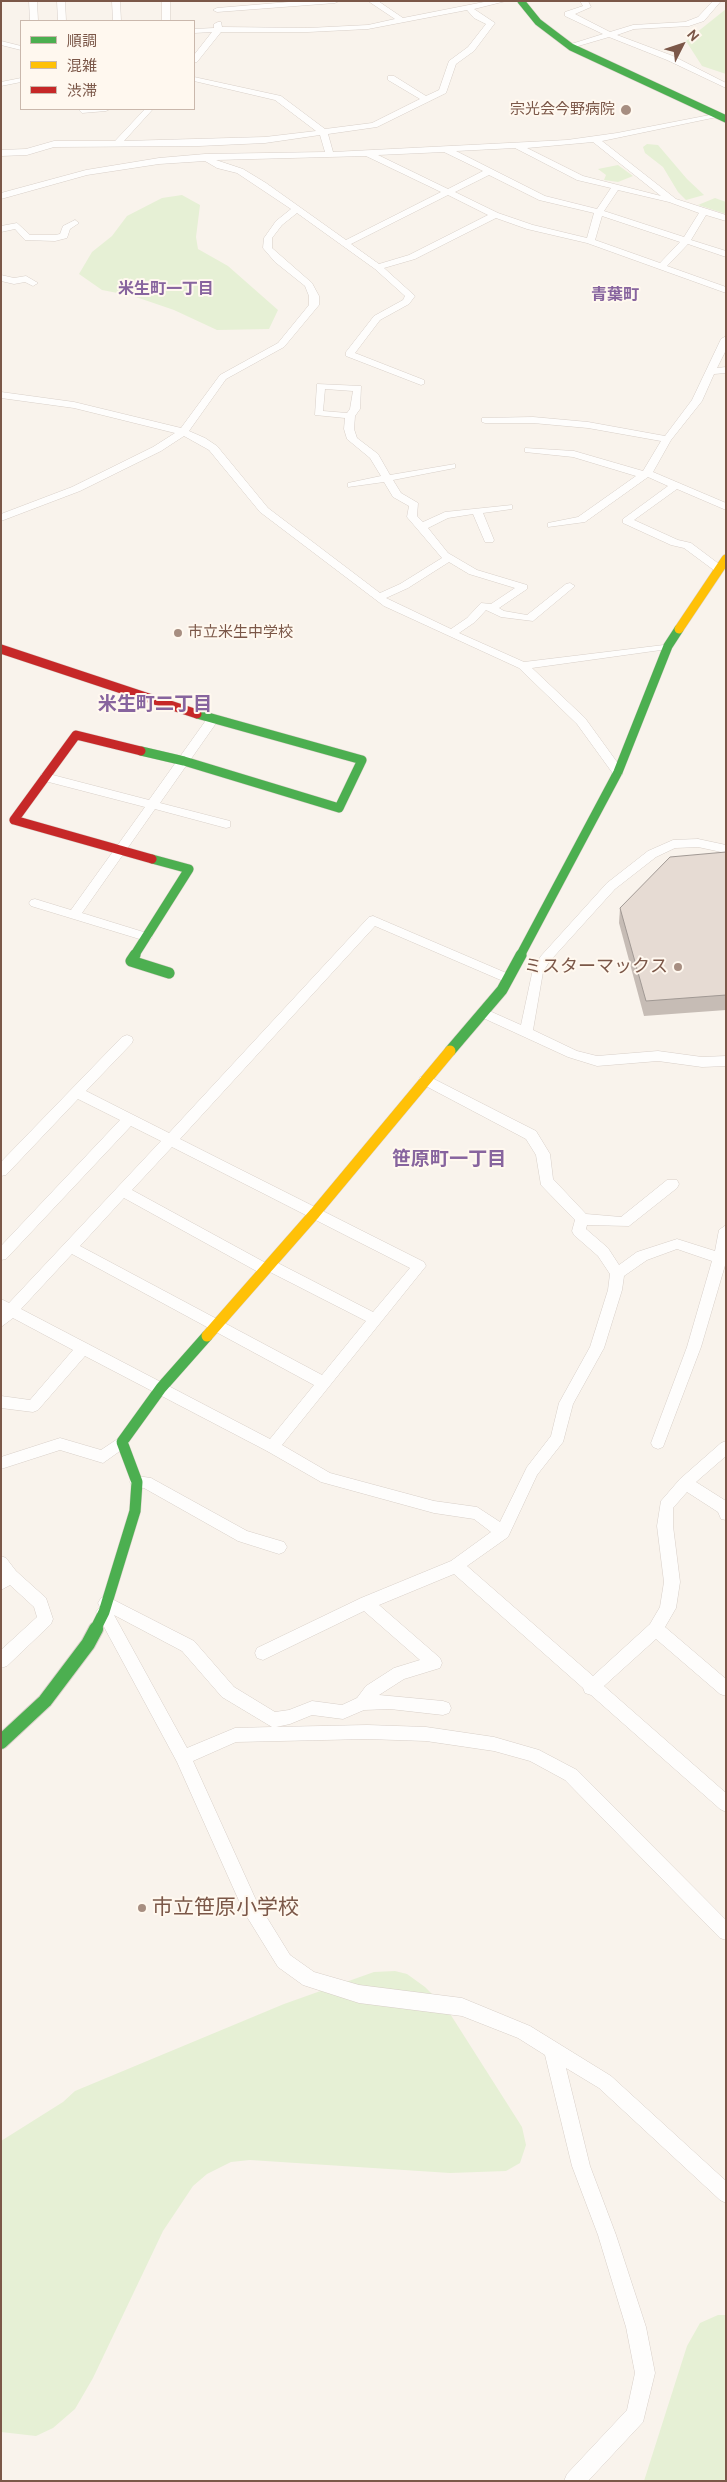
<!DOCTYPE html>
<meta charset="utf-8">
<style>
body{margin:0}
#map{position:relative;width:727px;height:2482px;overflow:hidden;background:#f9f3ec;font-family:Cabin,"Noto Sans JP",sans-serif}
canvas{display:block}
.frame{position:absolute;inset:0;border:2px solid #7b5748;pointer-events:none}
.legend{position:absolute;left:20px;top:20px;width:175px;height:90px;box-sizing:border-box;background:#fff8ef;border:1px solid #cab8ac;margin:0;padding:6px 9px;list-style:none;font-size:15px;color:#7b5748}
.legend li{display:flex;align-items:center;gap:10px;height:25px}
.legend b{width:25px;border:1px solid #cab8ac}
.north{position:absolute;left:657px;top:20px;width:50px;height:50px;-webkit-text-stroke:4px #fff8ef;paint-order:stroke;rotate:49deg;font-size:14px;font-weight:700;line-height:20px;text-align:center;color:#7b5748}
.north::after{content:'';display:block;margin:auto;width:18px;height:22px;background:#7b5748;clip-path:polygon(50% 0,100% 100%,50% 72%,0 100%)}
</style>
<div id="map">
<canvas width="727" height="2482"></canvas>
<div class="frame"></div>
<ul class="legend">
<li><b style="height:6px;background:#4caf50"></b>順調</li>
<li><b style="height:6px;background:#ffc107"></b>混雑</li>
<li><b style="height:6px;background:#c62828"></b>渋滞</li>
</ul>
<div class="north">N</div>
</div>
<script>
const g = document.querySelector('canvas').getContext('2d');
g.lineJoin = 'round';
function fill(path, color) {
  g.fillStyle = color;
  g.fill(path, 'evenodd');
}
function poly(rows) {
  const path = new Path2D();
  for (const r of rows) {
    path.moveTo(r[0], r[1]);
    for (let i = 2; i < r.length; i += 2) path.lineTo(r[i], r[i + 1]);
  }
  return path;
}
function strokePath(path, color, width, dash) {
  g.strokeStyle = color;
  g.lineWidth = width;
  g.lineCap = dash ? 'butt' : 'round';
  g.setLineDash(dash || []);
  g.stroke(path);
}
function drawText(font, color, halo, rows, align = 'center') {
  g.font = font + ' Cabin,"Noto Sans JP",sans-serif';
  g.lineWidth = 4;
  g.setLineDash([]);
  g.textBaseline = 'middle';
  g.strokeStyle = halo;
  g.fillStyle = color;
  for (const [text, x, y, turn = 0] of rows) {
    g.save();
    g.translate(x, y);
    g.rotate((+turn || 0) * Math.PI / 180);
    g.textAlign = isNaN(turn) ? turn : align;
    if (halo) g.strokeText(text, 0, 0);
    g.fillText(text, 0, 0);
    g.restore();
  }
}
const green = poly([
 [726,9,726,74,702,66,686,41],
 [647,144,658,145,687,179,704,195,686,200,678,192,663,167,645,153,643,147],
 [618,165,633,176,618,182,604,180,606,175,598,169],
 [182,195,200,205,196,237,198,249,228,266,278,310,269,329,217,330,174,310,133,296,102,290,79,274,92,252,112,236,127,216,162,198],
 [715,198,726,202,726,214,698,205],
 [395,1971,407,1974,425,1987,447,2009,522,2127,526,2145,520,2163,506,2171,450,2173,250,2160,231,2162,207,2174,193,2186,163,2231,93,2378,75,2409,53,2428,36,2436,1,2432,1,2141,63,2102,75,2091,284,2004,374,1972],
 [718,2315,726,2315,726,2481,644,2481,687,2346,700,2323]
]);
const street = poly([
 [29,1,37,1,38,21,30,21,29,1],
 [57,1,65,1,66,21,58,21,57,1],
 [112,1,120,1,121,21,113,21,112,1],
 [162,1,170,1,170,21,162,21,162,1],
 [301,1,339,1,335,3,217,12,213,10,217,8,301,1],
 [368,1,378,1,403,18,489,1,506,1,474,9,495,23,474,51,456,64,446,93,377,127,328,134,333,152,567,140,617,133,720,113,721,115,717,117,602,141,676,199,726,215,726,221,706,215,691,240,726,251,726,257,688,244,667,266,726,287,726,293,587,243,527,229,496,218,415,259,384,268,415,296,409,304,380,320,355,353,424,380,424,384,421,385,346,356,346,352,374,316,403,300,405,296,375,269,297,213,282,225,272,238,272,248,312,283,319,296,319,305,284,347,226,379,189,431,205,438,217,446,268,508,380,593,400,584,442,558,407,517,409,506,393,497,384,482,348,487,348,483,381,476,370,458,347,439,344,429,345,418,315,415,317,384,361,386,360,409,355,416,354,429,357,438,378,454,390,475,455,464,455,468,393,480,401,493,418,503,417,516,423,522,445,512,512,505,512,509,483,513,494,540,493,542,485,542,473,514,448,518,428,528,448,553,477,570,527,585,527,589,499,608,504,611,527,615,566,584,570,583,575,586,533,621,501,617,486,610,475,622,459,633,524,662,672,644,672,648,668,649,532,668,585,718,622,769,622,775,614,775,577,724,519,668,384,606,260,512,209,450,184,436,161,451,80,491,1,521,1,514,72,487,153,447,175,433,74,408,1,398,1,392,74,402,181,428,220,375,278,343,309,305,309,296,305,286,275,262,263,248,264,238,276,221,291,209,237,173,217,168,205,161,159,164,87,175,1,199,1,193,86,170,159,158,205,154,325,152,320,135,265,143,199,146,54,147,27,155,1,156,1,150,26,149,54,141,115,141,145,109,153,109,124,141,265,137,316,131,275,100,194,81,194,77,281,96,325,129,372,123,420,99,388,80,388,76,394,76,426,96,439,90,449,61,468,47,486,24,474,18,467,10,368,29,308,32,221,32,197,62,194,62,194,55,212,32,194,33,194,29,214,28,214,24,218,22,221,22,222,27,308,28,368,25,395,19,368,1],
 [593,142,661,196,583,176,527,148,593,142],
 [515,148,577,180,611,188,597,209,545,196,456,151,515,148],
 [444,152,483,171,448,189,378,155,444,152],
 [366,156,441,192,346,240,266,183,243,169,216,160,366,156],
 [489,175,539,200,594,213,587,238,533,225,498,213,455,192,489,175],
 [618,190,669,202,699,213,684,237,604,211,618,190],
 [448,195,488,215,409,255,379,264,351,244,448,195],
 [602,216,680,242,660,263,595,240,602,216],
 [325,389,353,391,350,409,347,413,323,411,325,389],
 [449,562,469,574,515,588,491,604,481,603,467,618,451,629,386,598,408,588,449,562],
 [580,1,588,1,591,7,575,14,610,32,633,25,685,22,698,17,713,1,721,1,704,21,689,26,634,29,617,35,673,56,726,83,726,88,667,60,609,37,568,49,568,45,603,34,565,16,565,12,583,6,580,1],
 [1,41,21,46,21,50,1,45,1,41],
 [21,78,21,82,1,86,1,82,21,78],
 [78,109,110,109,106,111,82,113,78,109],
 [75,220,79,223,70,229,67,238,55,241,25,240,15,229,1,232,1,226,17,223,30,235,55,235,60,234,63,226,75,220],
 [1,275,14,278,26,276,38,283,33,286,25,282,14,284,1,281,1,275],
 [726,336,726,350,717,368,726,367,726,373,714,374,702,401,671,440,653,472,726,503,726,510,677,489,634,520,678,540,691,543,723,567,723,571,715,571,684,548,671,545,623,523,623,519,668,486,648,477,585,522,548,527,548,523,578,517,636,476,573,457,525,452,525,448,574,451,643,471,661,441,588,428,533,423,485,423,482,422,482,418,533,417,588,422,665,436,692,400,721,339,726,336],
 [213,715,219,719,160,803,230,821,230,827,226,828,155,809,82,913,150,934,152,937,150,940,146,941,31,906,29,903,31,900,35,899,71,910,145,807,41,780,41,774,45,773,149,800,209,716,213,715],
 [698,839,726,845,726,853,698,847,675,848,656,857,615,889,549,962,543,972,533,1030,577,1051,597,1056,658,1051,702,1057,726,1056,726,1066,702,1067,658,1061,597,1066,568,1057,481,1017,479,1014,485,1009,521,1025,533,969,541,956,607,883,648,851,673,840,698,839],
 [373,916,511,975,513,978,507,982,503,981,375,926,180,1139,424,1262,426,1266,282,1445,330,1473,434,1501,477,1507,500,1522,527,1467,551,1436,559,1403,590,1347,608,1290,610,1274,598,1256,574,1235,572,1231,575,1220,541,1185,536,1155,526,1139,420,1083,419,1080,420,1077,430,1077,536,1131,550,1154,553,1179,586,1214,621,1217,667,1180,677,1180,679,1184,677,1188,629,1226,587,1225,586,1229,608,1248,619,1265,637,1252,677,1239,715,1251,719,1230,726,1225,726,1262,701,1347,663,1447,658,1449,653,1447,651,1443,687,1347,712,1261,677,1249,647,1260,624,1276,622,1290,604,1348,573,1404,563,1442,537,1475,508,1537,467,1566,593,1676,650,1624,660,1607,664,1582,657,1526,661,1501,680,1479,721,1443,726,1441,726,1456,696,1482,726,1501,726,1520,721,1519,718,1512,687,1492,673,1508,673,1526,680,1582,676,1608,665,1627,726,1679,726,1696,720,1694,656,1639,604,1686,726,1793,726,1812,720,1809,591,1695,585,1693,583,1688,454,1574,379,1605,440,1658,442,1663,440,1668,404,1679,379,1695,443,1701,449,1703,451,1708,449,1713,443,1715,390,1709,364,1710,343,1719,312,1715,290,1724,276,1727,367,1725,426,1727,494,1737,539,1750,577,1770,726,1920,726,1940,720,1938,565,1780,530,1761,494,1751,426,1741,367,1739,236,1742,193,1761,256,1900,290,1955,314,1972,359,1985,462,1998,530,2026,611,2076,726,2181,726,2203,720,2200,599,2088,566,2068,590,2166,616,2235,646,2327,655,2373,643,2422,588,2481,564,2481,567,2474,627,2410,635,2373,626,2327,598,2235,572,2166,545,2055,518,2038,462,2016,359,2003,303,1985,278,1967,244,1912,177,1762,96,1612,100,1607,98,1603,101,1598,106,1596,194,1641,234,1687,275,1712,289,1710,312,1701,342,1705,357,1698,366,1686,394,1668,420,1660,364,1611,263,1660,257,1658,255,1653,257,1648,361,1598,451,1561,491,1532,474,1519,434,1513,321,1482,267,1451,85,1356,38,1410,33,1412,1,1408,1,1396,30,1400,73,1350,13,1318,1,1327,1,1299,9,1303,161,1141,131,1126,6,1259,1,1260,1,1246,120,1120,78,1099,6,1175,1,1176,1,1162,122,1037,127,1035,132,1037,133,1040,132,1043,86,1091,169,1133,369,917,373,916],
 [172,1147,410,1268,373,1312,274,1261,269,1260,264,1262,132,1190,172,1147],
 [124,1198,260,1273,265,1274,270,1272,366,1321,322,1375,80,1246,124,1198],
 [72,1254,314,1385,270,1439,21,1309,72,1254],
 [114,1615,182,1651,222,1697,272,1727,235,1728,187,1748,114,1615],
 [122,1436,127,1438,129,1442,127,1446,103,1463,60,1450,1,1469,1,1457,60,1438,101,1450,122,1436],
 [137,1476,151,1478,247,1531,284,1542,287,1547,284,1552,279,1554,238,1541,144,1488,132,1486,130,1482,132,1478,137,1476],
 [1,1556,6,1558,16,1571,46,1598,53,1619,51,1624,7,1666,1,1668,1,1650,37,1617,34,1607,10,1585,1,1590,1,1556]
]);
const fastFar3 = poly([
 [521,1,538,22,571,47,726,119]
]);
const fastFar2 = poly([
 [141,751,184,761,339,808,362,760,197,714],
 [134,956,189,869,152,859],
 [520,956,618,772,668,646,679,629]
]);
const fastFar1 = poly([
 [135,955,131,961,169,973],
 [450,1051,502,990,521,955],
 [95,1630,104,1612,135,1511,137,1482,122,1442,161,1388,207,1336]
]);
const fast = poly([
 [1,1742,45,1701,88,1644,96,1629]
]);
const slowFar1 = poly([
 [679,629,726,559]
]);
const slow = poly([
 [207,1336,315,1213,450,1051]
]);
const jam = poly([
 [1,649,197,714],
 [141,751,76,735,14,820,152,859]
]);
const wall = poly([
 [726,852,726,1010,644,1016,619,923,620,908]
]);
const building = poly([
 [726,852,726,995,646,1001,620,908,670,857,726,852]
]);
const markers = [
 [626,110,6,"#a78e81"],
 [178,633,5,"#a78e81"],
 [678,967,5,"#a78e81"],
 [142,1908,5,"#a78e81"]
];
const farPoinames = [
 ["宗光会今野病院",615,110],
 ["市立米生中学校",188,633,"left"]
];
const farNeighbourhoodnames = [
 ["米生町一丁目",166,289]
];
const farQuarternames = [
 ["青葉町",615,295]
];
const poiNames = [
 ["ミスターマックス",668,967]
];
const neighbourhoodNames = [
 ["米生町二丁目",155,704],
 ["笹原町一丁目",449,1159]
];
const nearPoinames = [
 ["市立笹原小学校",152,1908]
];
fill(green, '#e6f0d5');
strokePath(street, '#d8cfc8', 1);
strokePath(fastFar3, '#dad0ca', 8);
strokePath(fastFar2, '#dad0ca', 10);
strokePath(fastFar1, '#dad0ca', 12);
strokePath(fast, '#dad0ca', 16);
strokePath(slowFar1, '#dad0ca', 10);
strokePath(slow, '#dad0ca', 12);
strokePath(jam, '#dad0ca', 10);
fill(street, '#fefdfc');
strokePath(fastFar3, '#4caf50', 7);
strokePath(fastFar2, '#4caf50', 9);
strokePath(fastFar1, '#4caf50', 11);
strokePath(fast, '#4caf50', 14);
strokePath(slowFar1, '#ffc107', 9);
strokePath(slow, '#ffc107', 11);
strokePath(jam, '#c62828', 9);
fill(wall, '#c6bcb5');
fill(building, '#e6dbd3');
strokePath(building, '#a19994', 1);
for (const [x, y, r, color] of markers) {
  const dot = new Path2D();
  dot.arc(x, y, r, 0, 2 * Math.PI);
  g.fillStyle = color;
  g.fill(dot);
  strokePath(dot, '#fff8ef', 2);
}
drawText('15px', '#7b5748', '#fff8ef', farPoinames, 'right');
drawText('bold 16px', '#87649e', '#fff8ef', farNeighbourhoodnames);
drawText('bold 16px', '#87649e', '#fff8ef', farQuarternames);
drawText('18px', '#7b5748', '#fff8ef', poiNames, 'right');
drawText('bold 19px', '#87649e', '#fff8ef', neighbourhoodNames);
drawText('21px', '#7b5748', '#fff8ef', nearPoinames, 'left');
</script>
